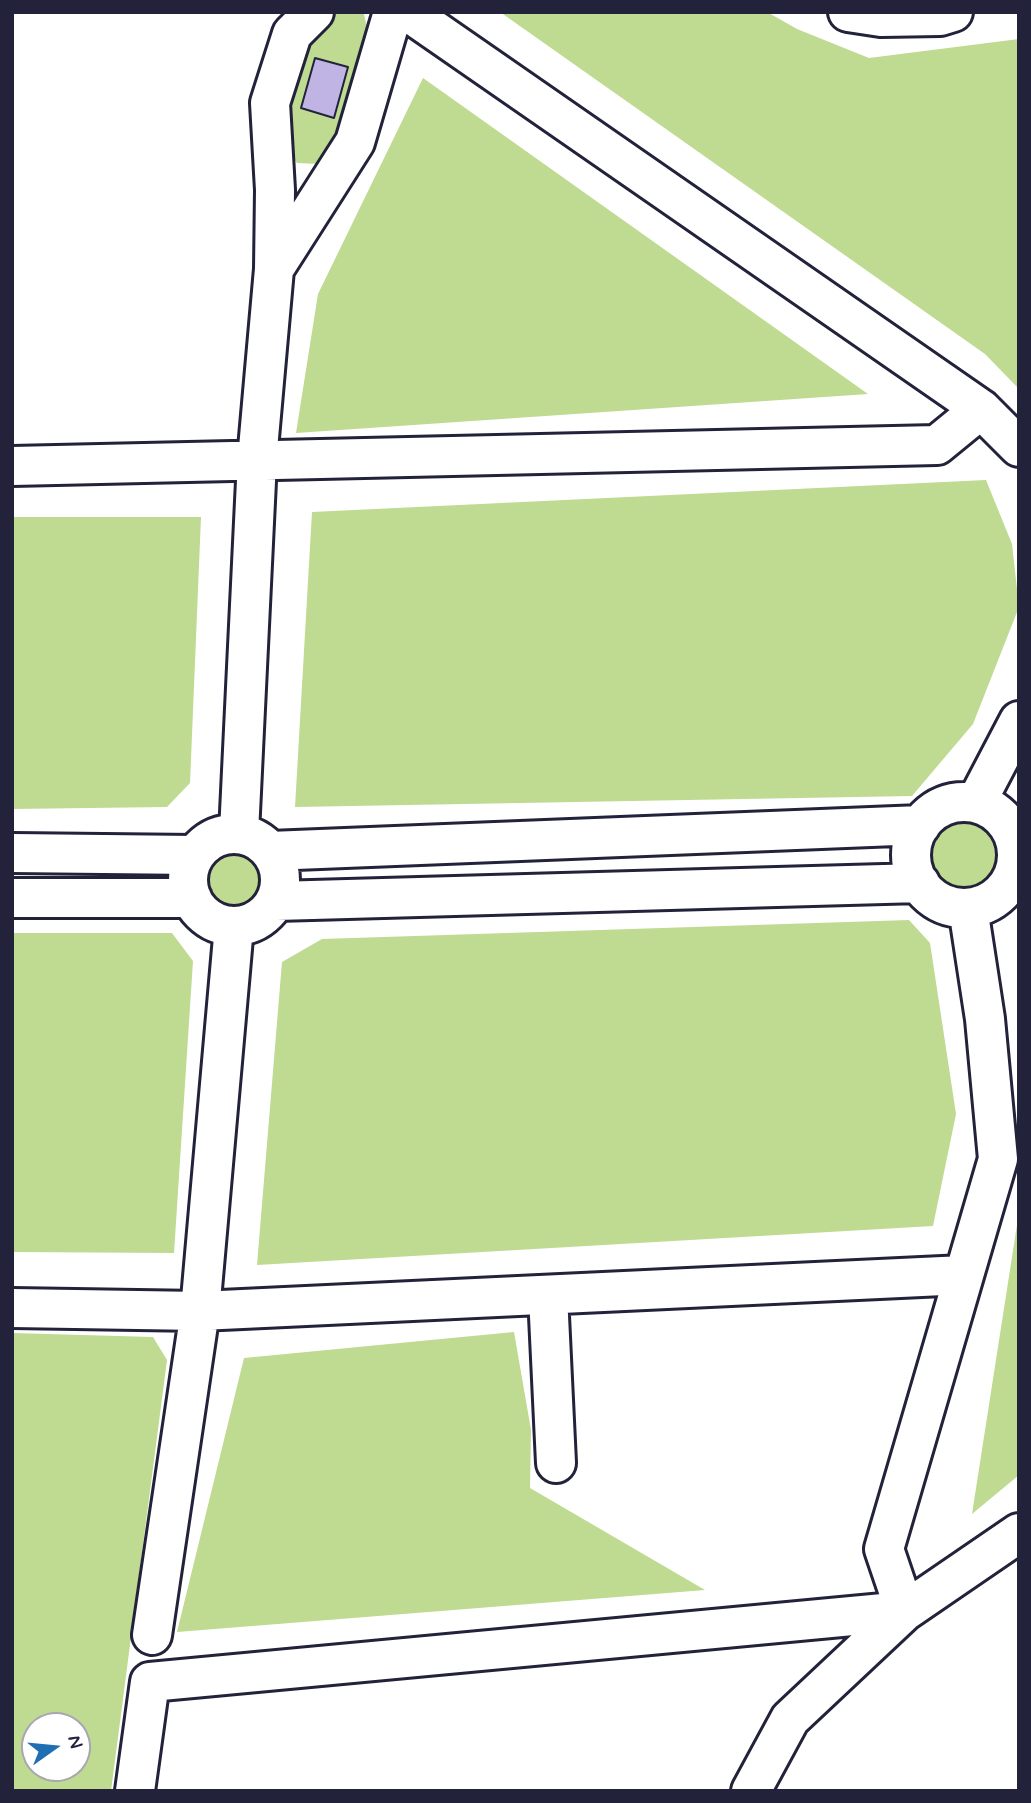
<!DOCTYPE html>
<style>
body{margin:0}
#map{position:relative;width:1031px;height:1803px;overflow:hidden;background:#fff;font-family:Mynerve,sans-serif}
canvas{display:block}
.frame{position:absolute;inset:0;border:14px solid #22223b;pointer-events:none}
.north{position:absolute;left:21px;top:1712px;width:70px;height:70px;box-sizing:border-box;background:#fff;border:2px solid #a7a7b1;border-radius:50%;rotate:75deg;font-size:19px;font-weight:700;line-height:28px;text-align:center;color:#22223b}
.north::after{content:'';display:block;margin:auto;width:24px;height:32px;background:#1f6fb2;clip-path:polygon(50% 0,100% 100%,50% 72%,0 100%)}
</style>
<div id="map">
<canvas width="1031" height="1803"></canvas>
<div class="frame"></div>
<div class="north">N</div>
</div>
<script>
const g = document.querySelector('canvas').getContext('2d');
g.lineJoin = 'round';
function fill(path, color) {
  g.fillStyle = color;
  g.fill(path, 'evenodd');
}
function poly(rows) {
  const path = new Path2D();
  for (const r of rows) {
    if (r.length === 3) {
      path.moveTo(r[0] + r[2], r[1]);
      path.arc(r[0], r[1], r[2], 0, 2 * Math.PI);
      continue;
    }
    path.moveTo(r[0], r[1]);
    for (let i = 2; i < r.length; i += 2) path.lineTo(r[i], r[i + 1]);
  }
  return path;
}
function strokePath(path, color, width, dash) {
  g.strokeStyle = color;
  g.lineWidth = width;
  g.lineCap = dash ? 'butt' : 'round';
  g.setLineDash(dash || []);
  g.stroke(path);
}
const green = poly([
 [327,12,364,14,371,47,340,142,319,164,297,163,286,148,283,128,310,25],
 [500,12,767,12,797,29,869,58,1019,39,1019,389,985,354],
 [423,78,868,394,296,433,318,294],
 [986,480,1012,544,1019,607,973,724,912,796,295,807,312,512],
 [12,517,201,517,190,783,167,807,12,809],
 [964,855,34],
 [232,880,30],
 [909,920,930,943,956,1114,933,1226,257,1265,282,962,322,939],
 [12,933,172,933,193,961,174,1253,12,1252],
 [1019,1212,1019,1475,972,1514],
 [514,1332,531,1430,530,1488,705,1590,177,1632,244,1358],
 [12,1333,153,1337,167,1360,111,1791,12,1791],
 [77,1726,77,1768,35,1768,35,1726]
]);
const building = poly([
 [315,58,348,67,334,118,301,108,315,58]
]);
const minor = poly([
 [408,12,981,409,1019,447],
 [848,12,881,17,940,16,953,12],
 [274,269,355,142,393,12],
 [12,466,937,445,981,409],
 [964,855,53],
 [976,803,1019,721],
 [239,833,257,460,274,269,275,190,270,103,292,34,314,12],
 [234,880,46],
 [270,851,921,825],
 [12,853,195,855],
 [12,898,192,898],
 [276,901,920,883],
 [548,1295,556,1463],
 [12,1308,200,1311,964,1275],
 [152,1635,200,1311,234,926],
 [135,1791,150,1682,905,1611,884,1549,998,1159,985,1019,968,908],
 [751,1791,790,1719,905,1611,1019,1533]
]);
fill(green, '#bfda91');
fill(building, '#c0b4e5');
strokePath(building, '#22223b', 2);
strokePath(minor, '#22223b', 44);
strokePath(minor, '#fff', 38);
</script>
